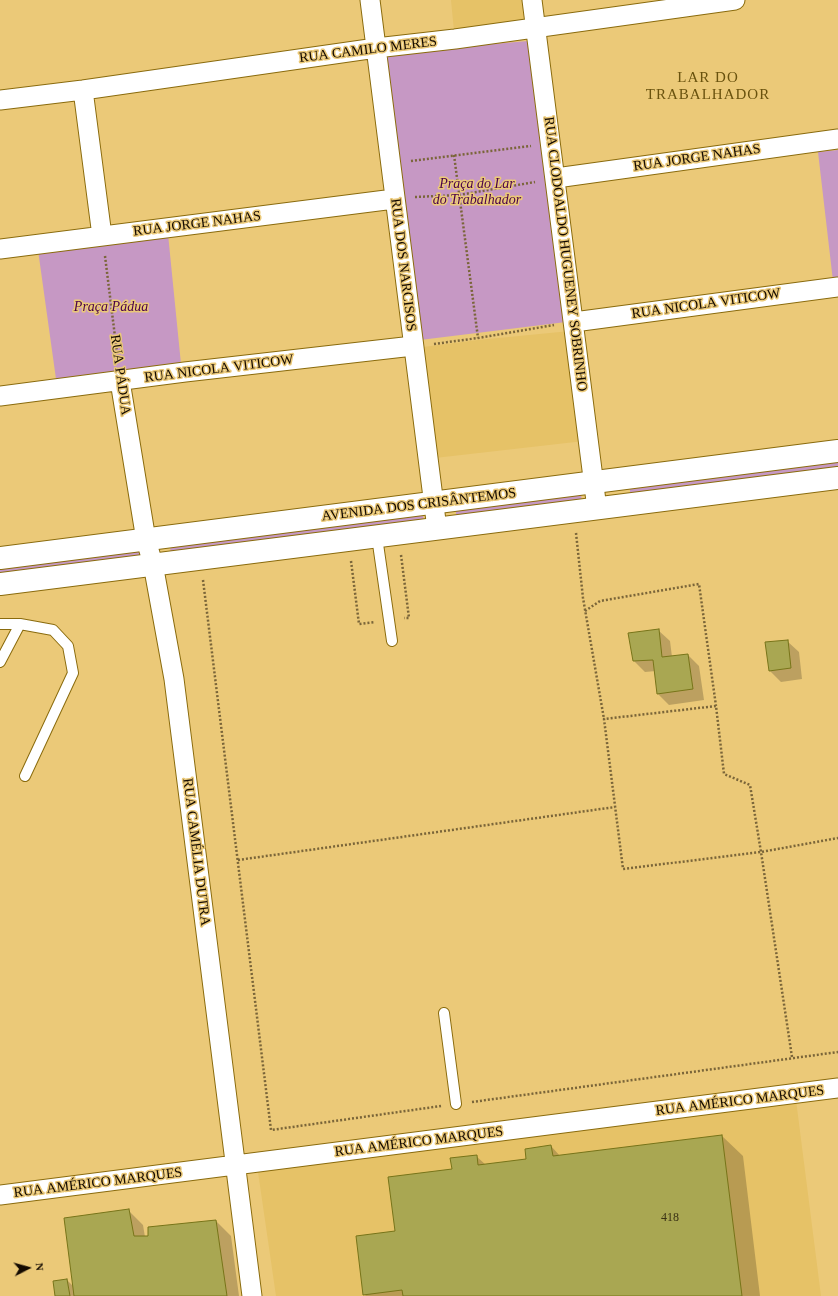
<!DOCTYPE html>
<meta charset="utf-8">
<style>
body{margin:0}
#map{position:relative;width:838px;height:1296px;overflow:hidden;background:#ebc978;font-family:Georgia,serif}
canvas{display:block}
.north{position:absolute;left:8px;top:1248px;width:40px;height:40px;-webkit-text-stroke:3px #ebc978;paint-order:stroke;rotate:84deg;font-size:11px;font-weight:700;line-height:16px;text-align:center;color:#140a00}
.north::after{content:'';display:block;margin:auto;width:14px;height:18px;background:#140a00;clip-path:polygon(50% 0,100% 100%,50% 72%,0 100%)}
</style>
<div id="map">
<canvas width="838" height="1296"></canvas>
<div class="north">N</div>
</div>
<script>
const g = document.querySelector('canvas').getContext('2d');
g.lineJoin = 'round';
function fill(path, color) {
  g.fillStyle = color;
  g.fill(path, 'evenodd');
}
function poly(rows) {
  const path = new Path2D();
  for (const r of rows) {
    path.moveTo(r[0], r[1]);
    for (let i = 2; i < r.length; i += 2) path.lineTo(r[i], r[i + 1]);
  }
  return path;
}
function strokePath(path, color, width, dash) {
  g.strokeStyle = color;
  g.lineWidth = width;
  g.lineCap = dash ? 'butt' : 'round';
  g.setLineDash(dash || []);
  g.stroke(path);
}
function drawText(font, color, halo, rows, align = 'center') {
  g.font = font + ' Georgia,serif';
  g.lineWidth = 3;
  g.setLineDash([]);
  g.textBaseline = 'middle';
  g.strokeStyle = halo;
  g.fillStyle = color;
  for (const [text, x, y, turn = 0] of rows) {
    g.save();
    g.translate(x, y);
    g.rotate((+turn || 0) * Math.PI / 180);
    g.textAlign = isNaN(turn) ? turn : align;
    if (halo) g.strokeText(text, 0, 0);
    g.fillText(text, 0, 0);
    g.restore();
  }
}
const built = poly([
 [451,0,522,0,525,24,454,31],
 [570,331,584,441,435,458,423,347,478,340],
 [796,1100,821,1296,276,1296,258,1172,429,1146]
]);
const green = poly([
 [528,41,566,322,420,340,384,55,457,47],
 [838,150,838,280,833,281,818,152],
 [168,234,181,364,56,379,38,250],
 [838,462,838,469,630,495,630,489],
 [581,494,582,503,456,519,456,511],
 [423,515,424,522,171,554,170,546],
 [143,550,143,557,0,575,0,568]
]);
const shadow = poly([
 [658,630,670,641,672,657,688,655,699,666,704,700,669,705,658,694,656,671,645,672,634,661],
 [787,641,799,652,802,679,781,682,770,671],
 [722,1136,743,1156,760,1296,366,1296,364,1294,453,1169,476,1156,486,1165,527,1160,551,1146,560,1156],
 [128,1210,143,1225,145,1237,216,1221,231,1236,239,1296,56,1296,67,1280,74,1287]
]);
const building = poly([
 [659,629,662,657,688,654,693,689,657,694,653,660,633,661,628,633,659,629],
 [788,640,791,668,769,671,765,642,788,640],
 [722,1135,742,1296,403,1296,402,1290,363,1295,356,1236,395,1231,388,1177,452,1169,450,1158,477,1155,478,1165,526,1159,525,1149,551,1145,553,1156,722,1135],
 [129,1209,134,1236,148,1236,148,1227,216,1220,227,1296,74,1296,64,1218,129,1209],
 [67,1279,70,1296,55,1296,53,1281,67,1279]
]);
const path = poly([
 [454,155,478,338],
 [411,161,531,146],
 [415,197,459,195,535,182],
 [105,256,118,361],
 [434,344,478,338,554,325],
 [576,533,583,598,604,719],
 [401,555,409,618,404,618],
 [351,561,359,624,375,622],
 [203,580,271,1130,441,1106],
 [585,611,600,601,699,584,716,706],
 [238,860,615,807],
 [792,1057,761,852,750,785,724,774,716,706,604,719,623,869,761,852,838,838],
 [472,1102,838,1052]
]);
const lane = poly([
 [377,537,392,641],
 [0,624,20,624,53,630,68,646,73,673,25,776],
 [0,662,20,624],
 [444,1013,456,1104]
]);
const street = poly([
 [370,0,437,529],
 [532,0,597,509],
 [83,90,102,236],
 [0,100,83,90,376,48,455,39,735,0],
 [556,178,838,139],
 [0,249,394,199],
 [574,322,838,287],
 [120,381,146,540,153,564,174,679,252,1296],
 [0,396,185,372,413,346],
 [0,1195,838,1088]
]);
const secondary = poly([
 [0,558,838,451],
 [0,584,838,478]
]);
const numberNames = [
 ["418",670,1218]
];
const streetNames = [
 ["RUA CAMILO MERES",368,50,-7],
 ["RUA JORGE NAHAS",697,158,-8],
 ["RUA JORGE NAHAS",197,224,-7],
 ["RUA CLODOALDO HUGUENEY SOBRINHO",565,254,83],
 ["RUA DOS NARCISOS",403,265,83],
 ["RUA NICOLA VITICOW",706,304,-8],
 ["RUA NICOLA VITICOW",219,369,-7],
 ["RUA PÁDUA",120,375,82],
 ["AVENIDA DOS CRISÂNTEMOS",419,505,-7],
 ["RUA CAMÉLIA DUTRA",196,852,83],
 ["RUA AMÉRICO MARQUES",740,1101,-7],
 ["RUA AMÉRICO MARQUES",419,1142,-7],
 ["RUA AMÉRICO MARQUES",98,1183,-7]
];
const parkNames = [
 ["Praça do Lar",477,184],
 ["do Trabalhador",477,200],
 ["Praça Pádua",111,307]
];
const neighbourhoodNames = [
 ["LAR DO",708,78],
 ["TRABALHADOR",708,95]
];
fill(built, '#e6c267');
fill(green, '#c698c4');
fill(shadow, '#0003');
fill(building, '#a9a752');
strokePath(building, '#777419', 1);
strokePath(lane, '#8a6b0d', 12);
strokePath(street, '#8a6b0d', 21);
strokePath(secondary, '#8a6b0d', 24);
strokePath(path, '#7a6539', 2.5, [2, 2]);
strokePath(lane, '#fff', 10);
strokePath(street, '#fff', 19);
strokePath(secondary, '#fff', 22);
drawText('12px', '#393114', null, numberNames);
drawText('14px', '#140a00', '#ebc978', streetNames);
drawText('italic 14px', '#49014a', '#ebc978', parkNames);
g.letterSpacing = '1px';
drawText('15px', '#69520e', '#ebc978', neighbourhoodNames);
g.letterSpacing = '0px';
</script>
